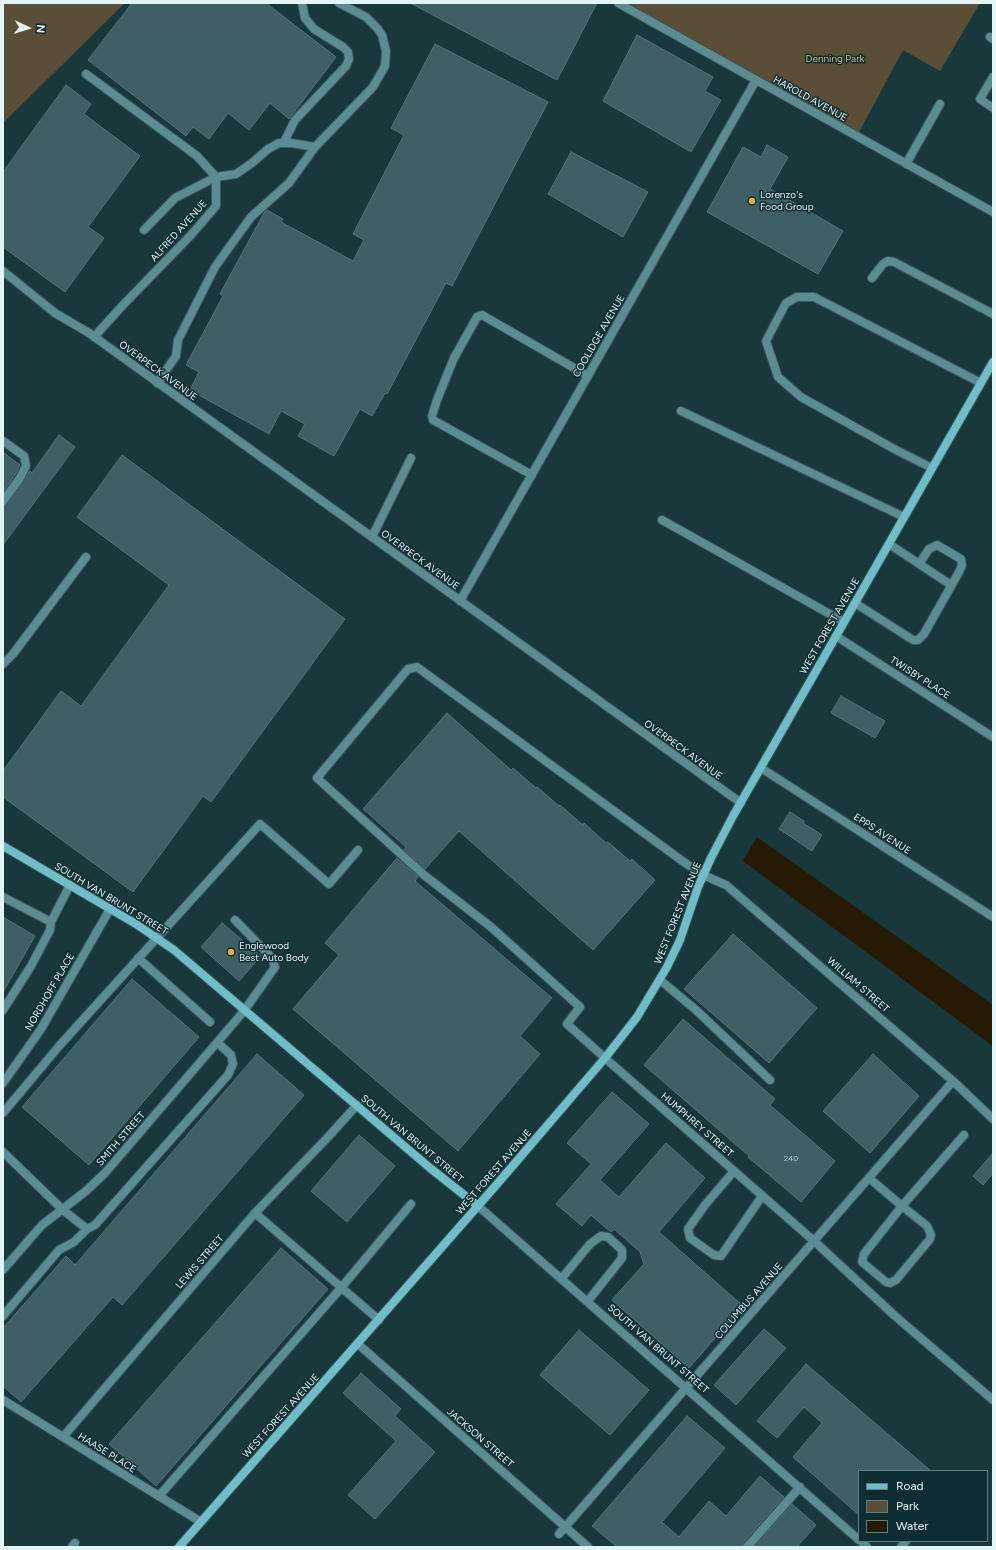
<!DOCTYPE html>
<style>
body{margin:0}
#map{position:relative;width:996px;height:1550px;overflow:hidden;background:#18383c;font-family:Figtree,sans-serif}
canvas{display:block}
.frame{position:absolute;inset:0;border:4px solid #e2f4f6;pointer-events:none}
.legend{position:absolute;left:858px;top:1470px;width:130px;height:72px;box-sizing:border-box;background:#0c2d32;border:1px solid #627d80;margin:0;padding:5px 7px;list-style:none;font-size:12px;color:#e2f4f6}
.legend li{display:flex;align-items:center;gap:8px;height:20px}
.legend b{width:20px;border:1px solid #627d80}
.north{position:absolute;left:8px;top:8px;width:40px;height:40px;-webkit-text-stroke:3px #0c2d32;paint-order:stroke;rotate:94deg;font-size:11px;font-weight:700;line-height:16px;text-align:center;color:#e2f4f6}
.north::after{content:'';display:block;margin:auto;width:14px;height:18px;background:#e2f4f6;clip-path:polygon(50% 0,100% 100%,50% 72%,0 100%)}
</style>
<div id="map">
<canvas width="996" height="1550"></canvas>
<div class="frame"></div>
<ul class="legend">
<li><b style="height:5px;background:#70bdc8"></b>Road</li>
<li><b style="height:11px;background:#5b4e37"></b>Park</li>
<li><b style="height:11px;background:#261a02"></b>Water</li>
</ul>
<div class="north">N</div>
</div>
<script>
const g = document.querySelector('canvas').getContext('2d');
g.lineJoin = 'round';
function fill(path, color) {
  g.fillStyle = color;
  g.fill(path, 'evenodd');
}
function poly(rows) {
  const path = new Path2D();
  for (const r of rows) {
    path.moveTo(r[0], r[1]);
    for (let i = 2; i < r.length; i += 2) path.lineTo(r[i], r[i + 1]);
  }
  return path;
}
function strokePath(path, color, width, dash) {
  g.strokeStyle = color;
  g.lineWidth = width;
  g.lineCap = dash ? 'butt' : 'round';
  g.setLineDash(dash || []);
  g.stroke(path);
}
function drawText(font, color, halo, rows, align = 'center') {
  g.font = font + ' Figtree,sans-serif';
  g.lineWidth = 3;
  g.setLineDash([]);
  g.textBaseline = 'middle';
  g.strokeStyle = halo;
  g.fillStyle = color;
  for (const [text, x, y, turn = 0] of rows) {
    g.save();
    g.translate(x, y);
    g.rotate((+turn || 0) * Math.PI / 180);
    g.textAlign = isNaN(turn) ? turn : align;
    if (halo) g.strokeText(text, 0, 0);
    g.fillText(text, 0, 0);
    g.restore();
  }
}
const green = poly([
 [3,3,125,3,3,123],
 [618,3,980,3,940,71,903,50,857,136]
]);
const water = poly([
 [757,837,993,1005,993,1046,743,861]
]);
const building = poly([
 [132,3,266,3,336,57,289,119,270,103,249,130,228,113,209,139,193,127,186,136,88,60,132,3],
 [410,3,597,3,557,80,410,3],
 [637,35,713,77,705,91,721,100,691,152,603,101,637,35],
 [435,44,548,102,452,286,446,283,387,394,385,393,372,416,360,409,334,456,298,436,305,424,281,411,269,434,190,390,199,372,186,365,223,296,220,294,264,213,267,210,283,219,281,222,353,261,364,240,353,234,404,135,391,128,435,44],
 [66,85,91,104,84,114,140,156,88,227,104,238,65,292,3,247,3,172,66,85],
 [767,145,788,157,770,189,843,231,818,274,707,212,743,147,761,157,767,145],
 [571,152,648,192,623,237,548,194,571,152],
 [59,435,75,447,3,545,3,506,7,504,24,481,30,471,32,473,59,435],
 [3,452,20,465,15,475,3,492,3,452],
 [122,455,345,619,211,802,203,796,133,892,3,797,3,771,61,691,81,706,169,585,77,517,122,455],
 [841,696,885,721,875,738,831,713,841,696],
 [447,713,511,770,513,768,536,788,537,787,559,806,560,805,583,825,584,823,606,843,608,842,630,861,632,859,655,880,593,950,459,831,425,869,404,850,406,847,363,809,447,713],
 [790,812,804,821,803,823,822,835,812,851,779,829,790,812],
 [397,858,418,877,415,881,552,998,520,1036,540,1054,458,1151,293,1009,339,955,325,943,397,858],
 [3,917,35,936,3,992,3,917],
 [222,923,261,956,239,981,201,947,222,923],
 [733,934,817,1008,769,1063,684,989,733,934],
 [132,979,199,1037,89,1165,22,1107,132,979],
 [683,1019,775,1099,770,1105,835,1161,801,1202,748,1157,749,1156,644,1065,683,1019],
 [257,1054,304,1095,122,1305,113,1297,21,1402,3,1386,3,1328,66,1256,75,1265,257,1054],
 [873,1054,919,1096,870,1153,823,1111,873,1054],
 [612,1092,649,1124,600,1180,619,1197,666,1143,705,1178,659,1232,743,1306,689,1368,612,1300,644,1264,640,1252,614,1229,611,1232,591,1215,582,1226,556,1204,591,1164,567,1143,612,1092],
 [359,1135,395,1166,347,1222,311,1191,359,1135],
 [993,1153,993,1173,983,1185,973,1176,993,1153],
 [281,1248,328,1289,156,1486,109,1444,281,1248],
 [764,1329,786,1348,736,1405,714,1385,764,1329],
 [579,1330,649,1390,610,1435,540,1375,579,1330],
 [806,1364,931,1471,859,1471,859,1515,793,1457,822,1423,804,1407,777,1438,757,1421,806,1364],
 [361,1373,401,1409,395,1416,435,1452,375,1519,348,1495,396,1441,343,1393,361,1373],
 [687,1416,725,1448,662,1522,679,1537,709,1501,726,1516,760,1476,784,1497,743,1543,742,1547,617,1547,592,1526,687,1416],
 [792,1504,816,1525,797,1547,754,1547,792,1504]
]);
const lane = poly([
 [86,74,197,156,216,177],
 [993,77,980,99,993,108],
 [284,142,295,120,346,66,349,59,348,52,343,47,314,29,305,18,302,3],
 [906,164,940,104],
 [144,230,175,198,216,177],
 [3,271,55,313,89,333],
 [872,278,883,264,888,261,894,262,993,314],
 [94,337,123,305,191,235,216,206,216,177],
 [157,383,176,356,178,340,215,267,251,217,289,183],
 [681,411,904,517],
 [3,441,24,456,26,466,20,478,3,501],
 [932,468,896,450,801,397,778,377,766,341,786,303,797,297,814,297,981,383],
 [532,475,433,420,432,416,437,400,454,358,477,317,482,315,588,376],
 [662,520,844,622],
 [372,537,411,458],
 [889,544,951,585],
 [855,603,913,640,918,640,924,634,959,572,962,565,961,559,937,545,929,549,919,564],
 [3,664,13,654,86,557],
 [3,897,51,922],
 [235,920,272,958,275,967,244,1011],
 [138,958,210,1022],
 [660,980,696,1010,770,1080],
 [3,1010,31,966,50,930,51,922,70,885],
 [605,1058,567,1024,580,1007,491,927,424,875,317,778,408,669,417,667,681,860,703,875],
 [3,1113,60,1045,260,824,329,884,358,850],
 [3,1152,63,1210,87,1229],
 [734,1171,705,1205,688,1229,690,1238,714,1255,721,1256,762,1196],
 [869,1178,902,1206,927,1226,931,1235,930,1239,896,1280,890,1283,886,1282,862,1262,864,1254,902,1206,964,1135],
 [255,1213,379,1320],
 [814,1241,895,1316,993,1400],
 [562,1278,590,1244,601,1236,608,1237,622,1250,622,1258,588,1301],
 [3,1316,59,1250,74,1242,87,1229,95,1225,228,1075,233,1064,231,1055,218,1043],
 [159,1496,341,1288,411,1204],
 [72,1547,75,1543],
 [747,1547,800,1487],
 [901,1547,906,1541]
]);
const street = poly([
 [618,3,993,212],
 [990,37,993,39],
 [216,177,236,174,252,163,268,149,279,143,291,143,315,147],
 [289,183,315,147,373,87,385,66,386,51,382,35,377,28,366,17,339,3],
 [89,333,741,803],
 [460,601,756,80],
 [836,636,993,737],
 [761,768,993,917],
 [703,875,726,885,953,1081,993,1119],
 [605,1058,814,1241],
 [3,1083,41,1029,110,909],
 [478,1206,859,1540],
 [3,1270,42,1225,86,1191,105,1173,244,1011],
 [358,1344,588,1547],
 [3,1400,201,1522],
 [63,1437,255,1213,329,1136,357,1105],
 [559,1534,953,1081],
 [861,1541,867,1547]
]);
const secondary = poly([
 [3,846,136,924,174,950,430,1168,478,1206],
 [179,1547,498,1183,605,1058,637,1017,667,967,680,940,698,887,711,858,733,816,993,362]
]);
const markers = [
 [752,201,4,"#e5ad35"],
 [231,952,4,"#e5ad35"]
];
const numberNames = [
 ["240",791,1159]
];
const parkNames = [
 ["Denning Park",835,59]
];
const streetNames = [
 ["HAROLD AVENUE",810,99,29],
 ["ALFRED AVENUE",179,231,-48],
 ["COOLIDGE AVENUE",599,336,-60],
 ["OVERPECK AVENUE",158,371,36],
 ["OVERPECK AVENUE",420,560,36],
 ["WEST FOREST AVENUE",830,626,-60],
 ["TWISBY PLACE",920,678,33],
 ["OVERPECK AVENUE",683,750,36],
 ["EPPS AVENUE",882,834,33],
 ["SOUTH VAN BRUNT STREET",111,899,31],
 ["WEST FOREST AVENUE",678,913,-68],
 ["WILLIAM STREET",858,985,41],
 ["NORDHOFF PLACE",50,992,-60],
 ["HUMPHREY STREET",697,1125,41],
 ["SMITH STREET",121,1139,-49],
 ["SOUTH VAN BRUNT STREET",412,1139,40],
 ["WEST FOREST AVENUE",494,1172,-49],
 ["LEWIS STREET",200,1262,-49],
 ["COLUMBUS AVENUE",749,1301,-49],
 ["SOUTH VAN BRUNT STREET",658,1349,41],
 ["WEST FOREST AVENUE",281,1416,-48],
 ["JACKSON STREET",480,1438,41],
 ["HAASE PLACE",107,1453,32]
];
const poiNames = [
 ["Lorenzo's",760,195],
 ["Food Group",760,207],
 ["Englewood",239,946],
 ["Best Auto Body",239,958]
];
fill(green, '#5b4e37');
fill(water, '#261a02');
fill(building, '#3e5f63');
strokePath(building, '#537479', 1);
strokePath(lane, '#38565a', 10);
strokePath(street, '#38565a', 10);
strokePath(secondary, '#38565a', 10);
strokePath(lane, '#5c8b91', 8);
strokePath(street, '#5c8b91', 8);
strokePath(secondary, '#70bdc8', 8);
for (const [x, y, r, color] of markers) {
  const dot = new Path2D();
  dot.arc(x, y, r, 0, 2 * Math.PI);
  g.fillStyle = color;
  g.fill(dot);
  strokePath(dot, '#0c2d32', 1.5);
}
drawText('8px', '#b9cfd1', null, numberNames);
drawText('10px', '#dbbb81', '#0c2d32', parkNames);
drawText('10px', '#e2f4f6', '#0c2d32', streetNames);
drawText('10px', '#e2f4f6', '#0c2d32', poiNames, 'left');
</script>
